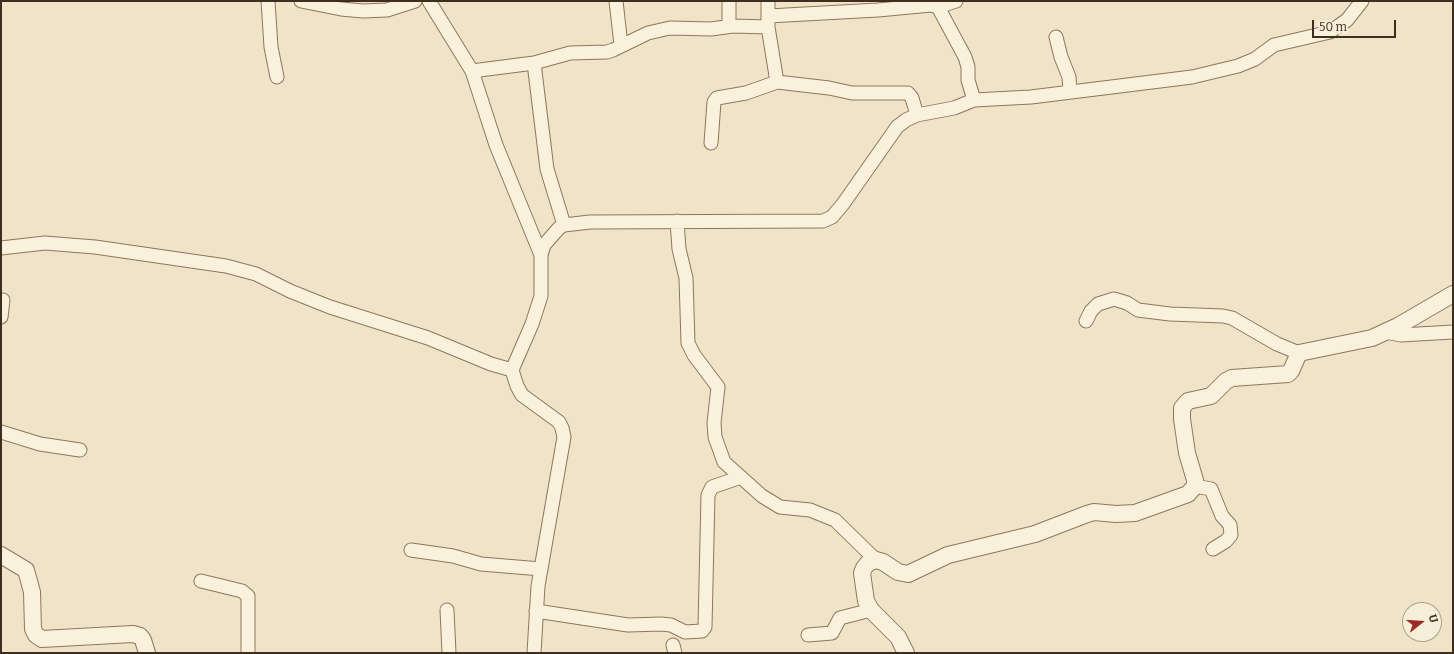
<!DOCTYPE html>
<style>
body{margin:0}
#map{position:relative;width:1454px;height:654px;overflow:hidden;background:#f0e4c8;font-family:Bitter,serif}
canvas{display:block}
.frame{position:absolute;inset:0;border:2px solid #3d2e20;pointer-events:none}
.north{position:absolute;left:1402px;top:602px;width:40px;height:40px;box-sizing:border-box;background:#f7eed8;border:1px solid #ada18e;border-radius:50%;rotate:73deg;font-size:11px;font-weight:700;line-height:16px;text-align:center;color:#3d2e20}
.north::after{content:'';display:block;margin:auto;width:14px;height:18px;background:#9e2a2b;clip-path:polygon(50% 0,100% 100%,50% 72%,0 100%)}
.scale{position:absolute;left:1312px;top:20px;width:84px;height:18px;box-sizing:border-box;border:2px solid #3d2e20;border-top:0;padding-left:5px;font-size:12px;line-height:14px;white-space:nowrap;color:#3d2e20;-webkit-text-stroke:3px #f7eed8;paint-order:stroke}
</style>
<div id="map">
<canvas width="1454" height="654"></canvas>
<div class="frame"></div>
<div class="north">U</div>
<div class="scale">50 m</div>
</div>
<script>
const g = document.querySelector('canvas').getContext('2d');
g.lineJoin = 'round';
function poly(rows) {
  const path = new Path2D();
  for (const r of rows) {
    path.moveTo(r[0], r[1]);
    for (let i = 2; i < r.length; i += 2) path.lineTo(r[i], r[i + 1]);
  }
  return path;
}
function strokePath(path, color, width, dash) {
  g.strokeStyle = color;
  g.lineWidth = width;
  g.lineCap = dash ? 'butt' : 'round';
  g.setLineDash(dash || []);
  g.stroke(path);
}
const minor = poly([
 [268,1,271,47,277,77],
 [301,1,341,9,363,11,387,10,415,1],
 [429,1,472,71,496,145,541,255],
 [616,1,621,45],
 [768,1,768,27,777,82,829,88,852,93,908,93,912,98,917,115],
 [938,7,956,1],
 [768,16,878,10,931,5,938,7,965,57,968,67,968,80,974,100],
 [729,26,729,1],
 [1056,37,1061,57,1069,77,1070,91],
 [534,63,547,169,564,225],
 [472,71,534,63,570,53,607,52,613,50,648,33,670,28,711,29,733,26,768,27],
 [711,143,714,102,717,98,746,93,777,82],
 [677,221,679,249,686,278,688,343,694,355,718,387,714,423,715,437,724,462,762,496,780,507,810,510,835,520,876,560],
 [1,248,45,243,95,247,226,266,256,274,290,291,330,307,428,338,491,364,512,370],
 [1,317,3,300],
 [1086,321,1091,311,1098,304,1114,299,1127,303,1138,310,1170,314,1223,316,1232,318,1277,344,1299,353],
 [1385,332,1401,335,1453,332],
 [1,432,40,444,80,450],
 [1195,486,1211,489,1222,516,1230,525,1231,535,1226,541,1213,549],
 [411,550,453,556,481,564,541,569],
 [201,581,242,591,248,596,248,653],
 [447,610,449,653],
 [536,611,628,625,661,624,671,625,685,632,702,631,705,627,708,495,712,487,741,477],
 [808,635,832,633,840,618,871,610],
 [673,645,675,653],
 [534,653,538,586,564,437,562,428,559,422,522,395,517,386,512,370,532,324,541,296,541,255,544,245,559,228,564,225,590,222,823,221,832,217,843,204,897,127,906,120,917,115,954,108,974,100,1031,97,1192,77,1238,66,1255,59,1274,45,1330,32,1347,20,1362,1]
]);
const tertiary = poly([
 [1,555,26,570,32,592,33,629,36,635,42,639,133,634,140,636,143,640,147,653],
 [906,653,898,637,871,610,866,601,862,573,864,568,868,563,876,560,883,562,898,572,908,574,948,555,1035,534,1087,514,1094,512,1116,514,1135,513,1188,494,1195,486,1195,480,1187,453,1182,419,1182,408,1188,401,1211,396,1226,381,1232,378,1288,374,1291,371,1299,353,1372,338,1398,326,1453,294]
]);
strokePath(minor, '#8d765c', 15);
strokePath(tertiary, '#8d765c', 18);
strokePath(minor, '#faf1dc', 13);
strokePath(tertiary, '#faf1dc', 16);
</script>
